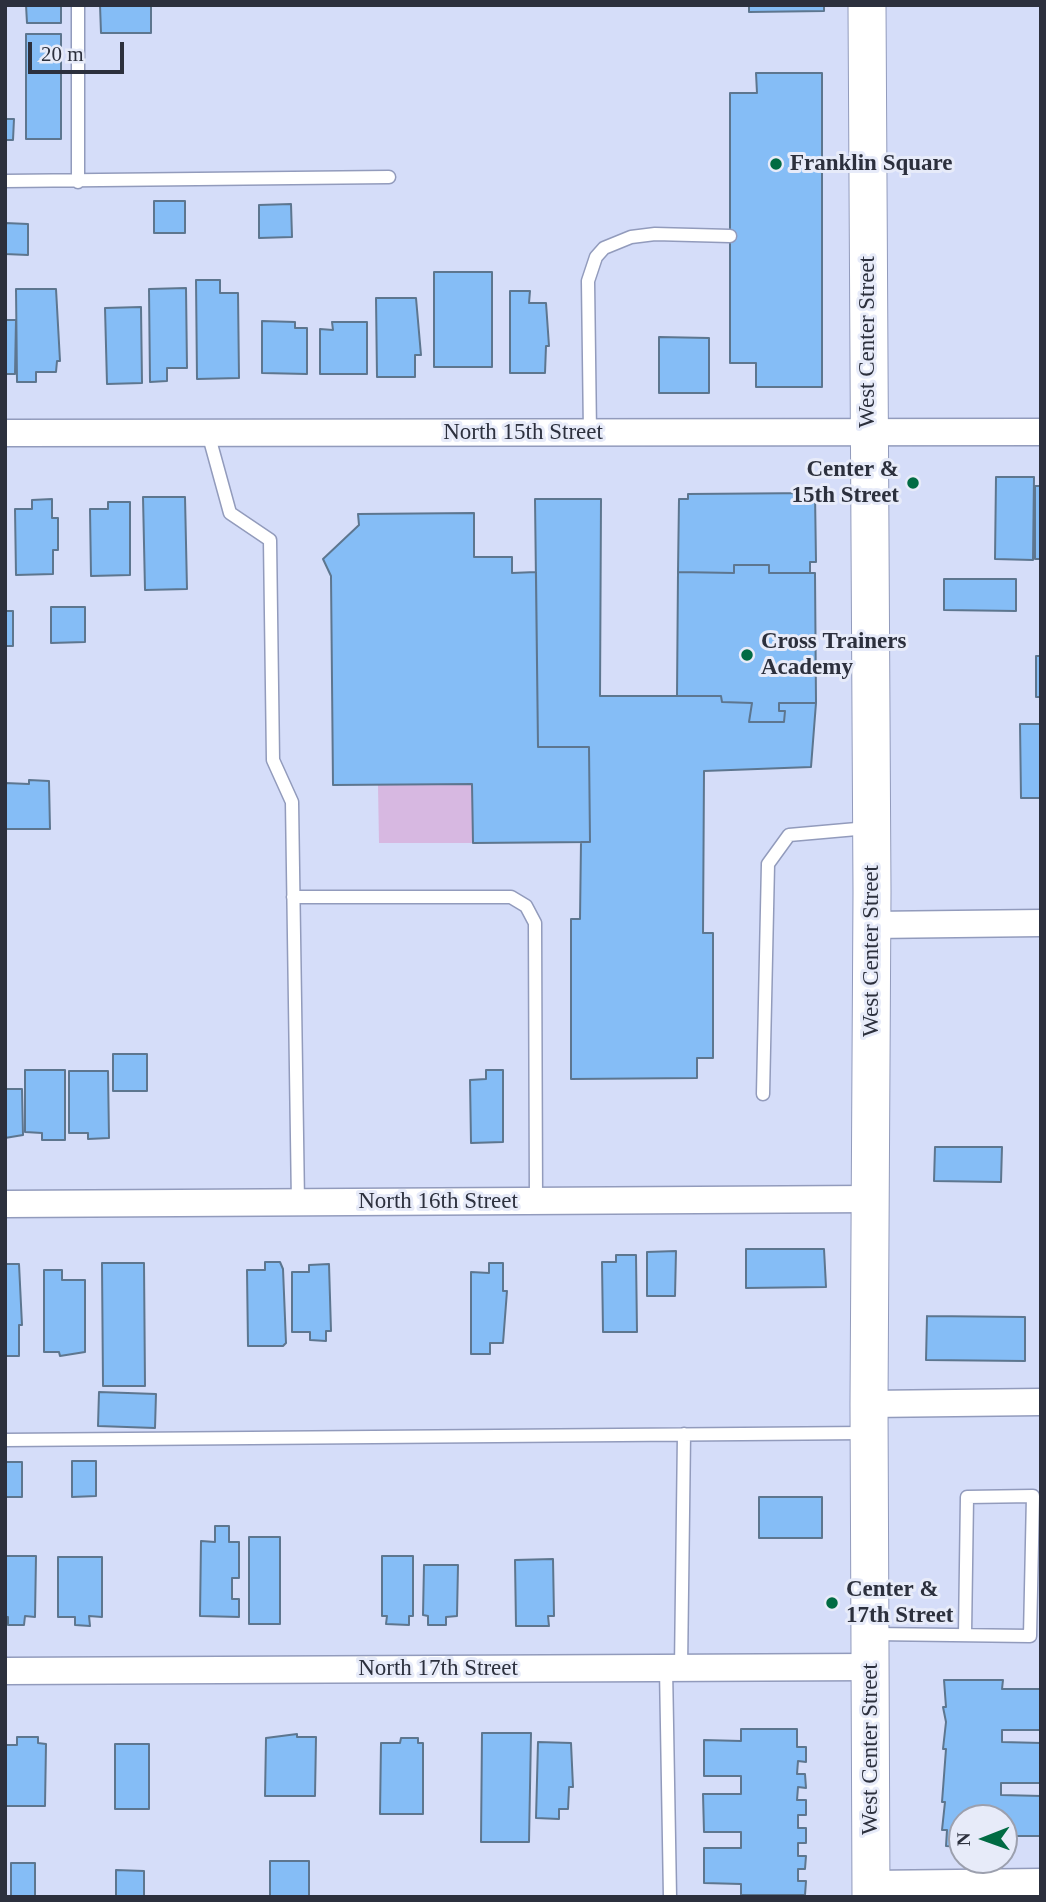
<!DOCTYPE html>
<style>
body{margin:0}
#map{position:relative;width:1046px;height:1902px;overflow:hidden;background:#d5ddf9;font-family:Georgia,serif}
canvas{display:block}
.frame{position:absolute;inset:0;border:7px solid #2c303d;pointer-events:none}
.north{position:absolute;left:948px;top:1804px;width:70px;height:70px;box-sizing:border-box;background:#e7ebf9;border:2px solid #9ca0ae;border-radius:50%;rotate:269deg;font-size:19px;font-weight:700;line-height:28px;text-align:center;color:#2c303d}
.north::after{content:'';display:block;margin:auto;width:24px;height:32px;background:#006b43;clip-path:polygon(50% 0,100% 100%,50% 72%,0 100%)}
.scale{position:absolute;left:28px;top:42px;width:96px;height:32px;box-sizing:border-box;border:4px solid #2c303d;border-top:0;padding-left:9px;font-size:21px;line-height:24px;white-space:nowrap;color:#2c303d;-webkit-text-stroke:5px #e7ebf9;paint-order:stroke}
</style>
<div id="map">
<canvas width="1046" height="1902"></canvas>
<div class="frame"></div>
<div class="north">N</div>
<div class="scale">20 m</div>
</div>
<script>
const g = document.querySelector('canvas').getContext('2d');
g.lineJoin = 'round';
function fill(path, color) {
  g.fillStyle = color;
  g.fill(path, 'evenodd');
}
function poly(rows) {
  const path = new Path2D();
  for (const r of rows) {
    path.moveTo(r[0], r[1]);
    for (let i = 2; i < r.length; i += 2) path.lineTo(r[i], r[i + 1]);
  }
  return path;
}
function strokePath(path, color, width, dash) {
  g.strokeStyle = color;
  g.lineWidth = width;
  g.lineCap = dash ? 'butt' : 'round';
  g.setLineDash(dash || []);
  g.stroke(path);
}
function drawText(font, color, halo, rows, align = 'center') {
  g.font = font + ' Georgia,serif';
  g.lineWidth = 6;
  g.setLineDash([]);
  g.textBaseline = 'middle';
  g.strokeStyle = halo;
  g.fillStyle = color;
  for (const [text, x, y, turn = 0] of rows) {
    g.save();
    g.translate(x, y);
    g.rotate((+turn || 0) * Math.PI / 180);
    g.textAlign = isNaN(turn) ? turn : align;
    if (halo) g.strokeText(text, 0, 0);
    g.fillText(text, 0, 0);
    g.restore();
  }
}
const green = poly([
 [472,784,473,843,379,843,378,785]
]);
const building = poly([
 [26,5,61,5,61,23,27,23,26,5],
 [100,5,151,5,151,33,101,33,100,5],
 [749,5,824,5,824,11,749,12,749,5],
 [26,34,61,34,61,139,26,139,26,34],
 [756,73,822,73,822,387,756,387,756,363,730,363,730,93,757,93,756,73],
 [5,119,14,119,13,140,5,140,5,119],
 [154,201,185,201,185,233,154,233,154,201],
 [291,204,292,237,259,238,259,205,291,204],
 [5,223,28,224,28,255,5,254,5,223],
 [434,272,492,272,492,367,434,367,434,272],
 [196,280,220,280,220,293,238,293,239,378,197,379,196,280],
 [186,288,187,368,167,368,167,381,150,382,149,289,186,288],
 [16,289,56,289,60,361,57,361,56,372,36,372,36,382,17,382,16,289],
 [510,291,530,291,529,303,546,303,549,346,546,346,545,373,510,373,510,291],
 [376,298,416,298,421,355,415,355,415,377,377,377,376,298],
 [141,307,142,383,107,384,105,308,141,307],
 [5,320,16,320,15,374,5,374,5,320],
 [262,321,295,322,295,328,307,328,307,374,262,373,262,321],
 [332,322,367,322,367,374,320,374,320,329,333,330,332,322],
 [659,337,709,338,709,393,659,393,659,337],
 [996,477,1034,477,1033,560,995,559,996,477],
 [1035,486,1041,486,1041,559,1035,559,1035,486],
 [815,493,816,562,810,562,810,573,769,573,769,565,734,565,734,573,678,572,679,499,688,499,688,494,815,493],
 [143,497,185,497,187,589,145,590,143,497],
 [52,499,52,518,58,518,58,550,53,550,53,574,16,575,15,509,32,509,32,500,52,499],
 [535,499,601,499,600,696,721,696,722,702,752,703,749,722,784,722,785,711,779,711,779,703,816,703,811,767,704,771,703,933,713,933,713,1058,697,1058,697,1078,571,1079,571,919,580,919,581,842,590,842,589,747,538,747,535,499],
 [108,502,130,502,130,575,91,576,90,509,108,509,108,502],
 [474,513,474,557,512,557,512,573,536,572,538,747,589,747,590,842,473,843,472,784,333,785,331,576,323,559,359,525,358,514,474,513],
 [734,565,769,565,769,573,815,573,816,703,779,703,779,711,785,711,784,722,749,722,752,703,722,702,721,696,677,696,678,572,734,573,734,565],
 [944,579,1016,579,1016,611,944,610,944,579],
 [51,607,85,607,85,642,51,643,51,607],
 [5,611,13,611,13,646,5,646,5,611],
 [1036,656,1041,656,1041,697,1036,697,1036,656],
 [1020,724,1041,724,1041,798,1021,798,1020,724],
 [29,780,49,781,50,829,5,829,5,783,29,784,29,780],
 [113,1054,147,1054,147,1091,113,1091,113,1054],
 [25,1070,65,1070,65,1140,42,1140,42,1133,25,1132,25,1070],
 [486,1070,503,1070,503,1142,471,1143,470,1080,486,1079,486,1070],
 [69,1071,108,1071,109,1138,88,1139,88,1133,69,1133,69,1071],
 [5,1089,22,1089,23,1135,5,1138,5,1089],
 [935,1147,1002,1147,1001,1182,934,1181,935,1147],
 [746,1249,824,1249,826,1287,746,1288,746,1249],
 [676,1251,675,1296,647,1296,647,1252,676,1251],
 [616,1255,636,1255,637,1332,603,1332,602,1262,616,1262,616,1255],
 [265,1262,280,1262,283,1269,286,1343,283,1346,248,1346,247,1270,265,1270,265,1262],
 [102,1263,144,1263,145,1386,103,1386,102,1263],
 [489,1263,503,1263,503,1291,507,1291,503,1343,490,1343,490,1354,471,1354,471,1272,489,1273,489,1263],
 [5,1264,19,1264,22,1325,19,1325,19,1356,5,1356,5,1264],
 [329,1264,331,1331,326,1331,326,1341,310,1340,310,1332,292,1332,292,1272,309,1272,309,1265,329,1264],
 [44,1270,62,1270,62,1280,85,1280,85,1352,60,1356,59,1352,44,1352,44,1270],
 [927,1316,1025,1317,1025,1361,926,1360,927,1316],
 [99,1392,156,1394,155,1428,98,1426,99,1392],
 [72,1461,96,1461,96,1496,72,1497,72,1461],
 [5,1462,22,1462,22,1497,5,1497,5,1462],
 [759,1497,822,1497,822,1538,759,1538,759,1497],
 [215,1526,229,1526,229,1542,239,1542,239,1578,232,1578,232,1599,239,1599,239,1617,200,1616,201,1541,215,1542,215,1526],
 [249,1537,280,1537,280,1624,249,1624,249,1537],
 [5,1556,36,1556,35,1617,25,1616,24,1625,8,1625,8,1617,5,1617,5,1556],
 [382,1556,413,1556,413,1616,409,1616,409,1625,386,1624,387,1616,382,1616,382,1556],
 [58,1557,102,1557,102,1617,89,1616,90,1626,75,1625,75,1617,58,1617,58,1557],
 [553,1559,554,1616,548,1616,549,1626,516,1626,515,1560,553,1559],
 [424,1565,458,1565,457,1616,446,1617,446,1625,428,1625,428,1616,423,1615,424,1565],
 [944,1680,1003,1680,1002,1689,1041,1689,1041,1730,1002,1730,1002,1742,1041,1743,1041,1783,1001,1783,1001,1795,1041,1796,1041,1836,1004,1836,1004,1818,962,1818,962,1847,946,1846,947,1830,942,1830,945,1802,942,1802,946,1749,943,1749,946,1722,943,1707,946,1707,944,1680],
 [741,1729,797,1729,797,1747,806,1747,806,1762,798,1761,797,1774,805,1774,806,1788,798,1787,797,1800,806,1800,806,1815,798,1815,798,1828,806,1828,806,1843,798,1843,798,1856,806,1856,805,1869,798,1869,798,1881,806,1881,805,1895,741,1895,741,1884,704,1883,704,1848,741,1848,741,1832,704,1832,703,1794,741,1794,741,1776,704,1776,704,1740,741,1741,741,1729],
 [482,1733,531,1733,529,1842,481,1842,482,1733],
 [297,1734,297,1737,316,1737,315,1796,265,1796,266,1738,297,1734],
 [17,1737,38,1737,38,1743,46,1744,45,1806,5,1806,5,1745,17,1745,17,1737],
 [401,1738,418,1738,418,1743,423,1743,423,1814,380,1814,381,1743,400,1743,401,1738],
 [538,1742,571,1743,573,1787,569,1787,568,1809,559,1809,559,1819,536,1818,538,1742],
 [115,1744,149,1744,149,1809,115,1809,115,1744],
 [270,1861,309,1861,309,1897,270,1897,270,1861],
 [11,1863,35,1863,35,1897,11,1897,11,1863],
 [116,1870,144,1871,144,1897,116,1897,116,1870]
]);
const lane = poly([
 [5,181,389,177],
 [78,182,78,5],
 [208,433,230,513,270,540,273,760,292,802,298,1203],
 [590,433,588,281,596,257,604,248,631,237,655,234,730,236],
 [293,897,511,897,526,906,535,923,536,1201],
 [763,1094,768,864,789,835,868,828],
 [5,1440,866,1433],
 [874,1634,1030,1636,1033,1496,967,1497,965,1634],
 [666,1668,670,1897],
 [681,1668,684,1434]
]);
const street = poly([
 [5,433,1041,432],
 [872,925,1041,923],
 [5,1204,871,1199],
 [869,1404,1041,1402],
 [5,1671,870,1667],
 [871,1884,1041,1882]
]);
const secondary = poly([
 [867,5,872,892,869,1404,871,1897]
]);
const markers = [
 [776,164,7,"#006b43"],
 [913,483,7,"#006b43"],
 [747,655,7,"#006b43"],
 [832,1603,7,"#006b43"]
];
const poiNames = [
 ["Franklin Square",790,164],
 ["Center &",899,470,"right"],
 ["15th Street",899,496,"right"],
 ["Cross Trainers",761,642],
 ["Academy",761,668],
 ["Center &",846,1590],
 ["17th Street",846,1616]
];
const streetNames = [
 ["West Center Street",868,342,-90],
 ["North 15th Street",523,433],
 ["West Center Street",872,951,-90],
 ["North 16th Street",438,1202],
 ["North 17th Street",438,1669],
 ["West Center Street",871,1749,-90]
];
fill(green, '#d7b8e1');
fill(building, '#85bdf6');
strokePath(building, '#5d768f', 2);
strokePath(lane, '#929bbc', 15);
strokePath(street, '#929bbc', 29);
strokePath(secondary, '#929bbc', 39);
strokePath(lane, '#fff', 12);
strokePath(street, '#fff', 26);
strokePath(secondary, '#fff', 37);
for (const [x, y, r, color] of markers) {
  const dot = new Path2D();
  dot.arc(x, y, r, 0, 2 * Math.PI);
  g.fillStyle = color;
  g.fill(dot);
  strokePath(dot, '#e7ebf9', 2.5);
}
drawText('bold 23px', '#2c303d', '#e7ebf9', poiNames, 'left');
drawText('23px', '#2c303d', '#e7ebf9', streetNames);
</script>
